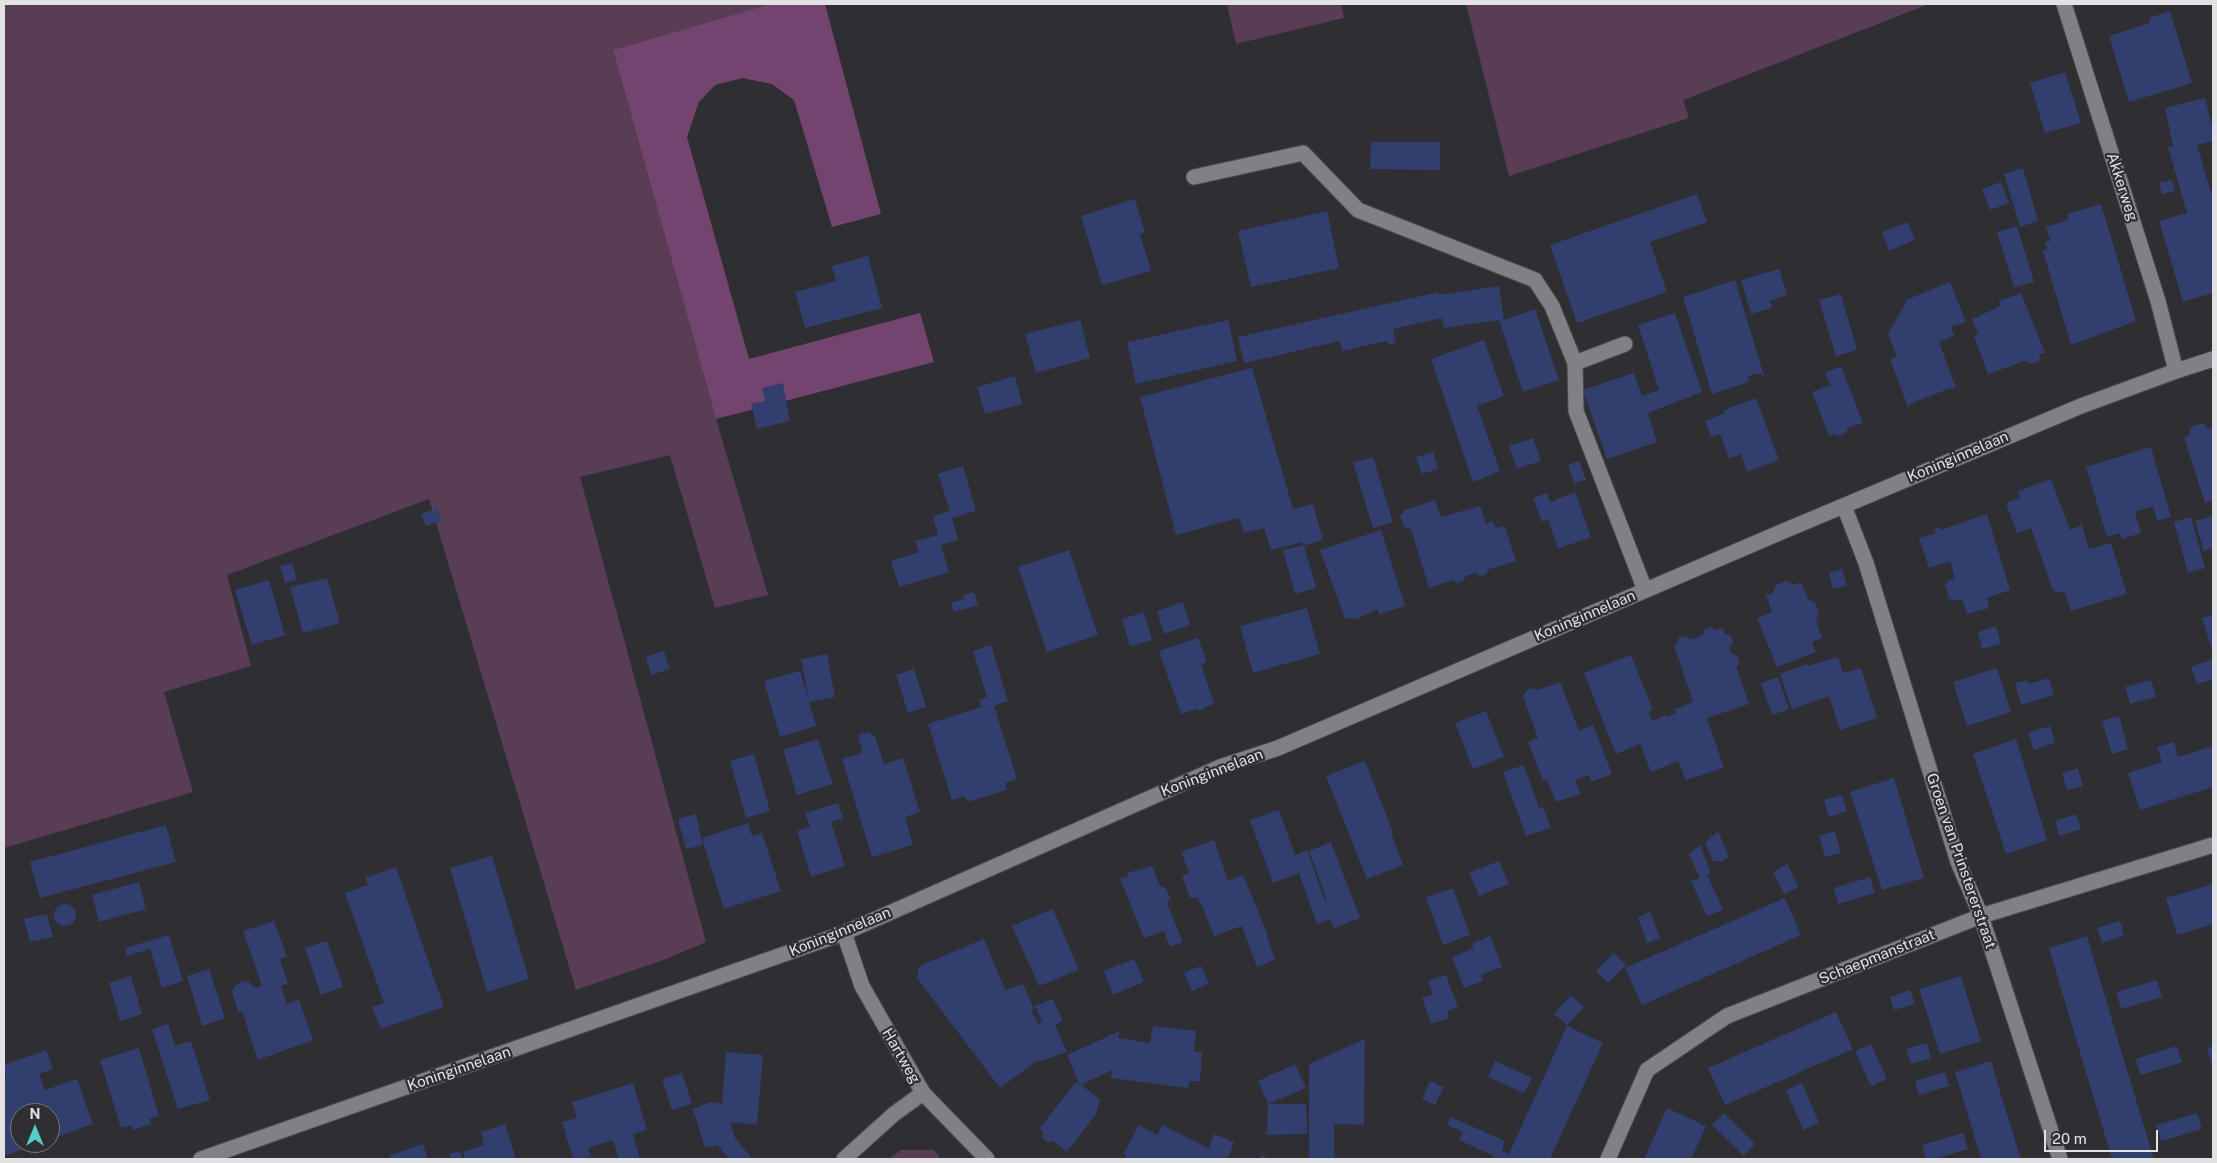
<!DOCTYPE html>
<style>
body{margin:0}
#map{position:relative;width:2217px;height:1163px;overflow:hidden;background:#2f2e33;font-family:"Public Sans",sans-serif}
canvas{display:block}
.frame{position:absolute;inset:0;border:5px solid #e2e2e5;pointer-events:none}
.north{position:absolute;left:10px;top:1103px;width:50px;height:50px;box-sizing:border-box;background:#2f2e33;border:1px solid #77767a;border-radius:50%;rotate:0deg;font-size:14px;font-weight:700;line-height:20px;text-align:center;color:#e2e2e5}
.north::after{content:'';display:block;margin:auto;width:18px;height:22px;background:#54cdc8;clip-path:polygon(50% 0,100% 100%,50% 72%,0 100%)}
.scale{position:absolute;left:2044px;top:1130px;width:114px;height:22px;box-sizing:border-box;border:2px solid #e2e2e5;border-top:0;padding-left:6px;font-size:15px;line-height:18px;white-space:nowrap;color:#e2e2e5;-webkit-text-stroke:4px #2f2e33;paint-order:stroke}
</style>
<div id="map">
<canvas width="2217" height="1163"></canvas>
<div class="frame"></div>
<div class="north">N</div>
<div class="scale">20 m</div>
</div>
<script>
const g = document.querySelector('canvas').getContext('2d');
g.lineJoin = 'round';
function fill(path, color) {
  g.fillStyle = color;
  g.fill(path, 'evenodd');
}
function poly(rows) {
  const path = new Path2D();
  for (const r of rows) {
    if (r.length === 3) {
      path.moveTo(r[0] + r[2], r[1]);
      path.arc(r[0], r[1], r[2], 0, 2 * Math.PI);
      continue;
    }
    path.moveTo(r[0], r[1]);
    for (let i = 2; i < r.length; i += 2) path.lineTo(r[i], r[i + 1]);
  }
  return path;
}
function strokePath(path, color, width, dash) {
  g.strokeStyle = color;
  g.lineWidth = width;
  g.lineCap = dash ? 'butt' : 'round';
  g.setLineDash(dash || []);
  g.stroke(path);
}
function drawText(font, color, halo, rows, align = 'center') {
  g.font = font + ' "Public Sans",sans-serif';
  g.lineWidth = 4.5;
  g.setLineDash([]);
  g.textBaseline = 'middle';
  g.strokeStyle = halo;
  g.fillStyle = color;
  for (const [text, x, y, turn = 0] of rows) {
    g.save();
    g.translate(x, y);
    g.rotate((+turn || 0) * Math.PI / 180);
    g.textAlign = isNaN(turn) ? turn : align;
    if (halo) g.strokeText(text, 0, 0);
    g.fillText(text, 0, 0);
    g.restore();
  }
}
const green = poly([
 [4,4,770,4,613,50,716,419,768,595,715,608,670,455,580,477,706,942,666,959,576,990,429,499,227,575,251,666,164,692,193,792,4,848],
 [1227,4,1341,4,1344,18,1236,44],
 [1466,4,1929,4,1683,100,1689,118,1509,176],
 [901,1150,934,1150,941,1159,889,1159]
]);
const forest = poly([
 [770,4,825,4,881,214,832,227,794,100,772,84,742,78,715,85,699,102,687,137,749,359,920,313,934,362,716,419,613,50]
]);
const building = poly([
 [2170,11,2192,83,2129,102,2109,36,2150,23,2149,18],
 [2065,72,2081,123,2045,133,2030,83],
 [2205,98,2213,131,2213,141,2197,145,2213,199,2213,293,2183,302,2159,221,2187,213,2168,147,2173,146,2165,108],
 [1371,142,1440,142,1440,170,1370,169],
 [2023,168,2038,221,2020,227,2004,174],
 [2172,180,2175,191,2162,194,2159,183],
 [2001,182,2009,203,1990,210,1982,189],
 [1697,194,1707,222,1650,242,1667,292,1577,323,1550,245],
 [1135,199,1145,233,1140,234,1151,271,1102,285,1081,216],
 [2101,204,2136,321,2071,345,2043,251,2047,249,2045,242,2050,241,2046,227,2068,220,2067,214],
 [1327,211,1339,268,1251,287,1238,231],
 [1908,222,1915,240,1889,251,1882,232],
 [2017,226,2034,282,2014,287,1997,232],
 [868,256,882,308,805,328,795,292,836,281,832,266],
 [1779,269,1787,295,1770,301,1772,308,1751,314,1741,280],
 [1735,280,1765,379,1761,373,1748,376,1749,382,1712,394,1683,297],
 [1950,282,1966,322,1951,327,1954,336,1939,342,1956,388,1948,389,1910,404,1911,406,1908,407,1890,359,1897,357,1888,334,1906,302,1906,300],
 [1499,286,1504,320,1535,309,1559,380,1523,392,1499,320,1444,328,1442,318,1393,329,1396,343,1388,345,1387,341,1342,351,1340,341,1244,363,1238,337,1439,292,1439,295],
 [2021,293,2045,353,2040,354,2039,361,2029,364,2025,361,1988,374,1974,336,1978,334,1972,319,2001,306,1999,301],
 [1841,294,1857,350,1836,356,1819,300],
 [1675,313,1702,392,1648,413,1657,442,1607,459,1583,390,1634,373,1642,396,1659,390,1638,325],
 [1080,320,1090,358,1036,373,1025,334],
 [1228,320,1237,361,1136,384,1127,342],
 [1484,340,1504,396,1477,406,1500,471,1473,482,1431,359],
 [1841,366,1863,423,1848,428,1846,433,1838,436,1834,434,1829,436,1812,392,1830,385,1825,373],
 [1252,368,1293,509,1313,504,1323,540,1307,545,1303,544,1302,542,1271,550,1264,528,1244,533,1239,518,1176,535,1140,397],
 [1015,376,1022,404,985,414,977,387],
 [783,383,790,421,757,429,751,404,765,401,762,388],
 [1756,398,1779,460,1747,472,1741,454,1729,459,1720,434,1711,437,1705,421,1725,413,1724,410],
 [2203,423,2209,429,2213,428,2213,500,2205,503,2184,437,2189,435,2191,427],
 [1533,438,1541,461,1517,469,1509,446],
 [2151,447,2171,517,2157,521,2153,506,2135,512,2141,533,2122,539,2120,533,2107,537,2086,467],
 [1433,452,1438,469,1422,474,1416,457],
 [1373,457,1393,522,1373,528,1353,463],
 [1579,461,1586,480,1574,483,1568,465],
 [963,466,976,511,952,518,958,540,941,545,949,572,899,587,891,561,919,552,915,541,938,535,933,516,950,511,938,474],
 [2051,479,2070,530,2082,525,2089,549,2111,543,2127,594,2071,611,2064,591,2058,593,2053,590,2031,528,2017,533,2006,503,2020,498,2018,491],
 [1575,492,1591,537,1558,549,1548,519,1542,522,1533,498,1547,493,1550,502],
 [1435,500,1441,517,1480,506,1486,524,1493,521,1496,528,1505,526,1516,561,1489,569,1486,575,1480,576,1475,573,1466,576,1463,581,1457,583,1453,580,1429,588,1411,529,1404,527,1400,516,1405,510],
 [437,508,442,521,426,526,421,514],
 [1987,514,2010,590,1987,598,1989,608,1967,614,1962,599,1955,601,1949,598,1945,585,1949,580,1955,578,1950,561,1929,568,1919,538,1935,533,1934,529,1940,527,1941,530],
 [2213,516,2213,548,2204,551,2195,521],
 [2191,517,2205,568,2188,573,2174,522],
 [1381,530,1405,606,1379,614,1377,609,1355,620,1350,618,1345,619,1320,550],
 [1304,545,1316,588,1295,594,1283,550],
 [1069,550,1098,635,1047,652,1018,567],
 [292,563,297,580,285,583,280,566],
 [1842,569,1847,585,1833,589,1829,573],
 [327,578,340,623,303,633,290,587],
 [269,580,285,635,252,645,235,590],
 [1786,581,1794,585,1801,582,1808,599,1815,602,1819,613,1816,621,1822,638,1812,642,1816,652,1777,667,1757,618,1772,612,1766,595,1773,593,1776,585],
 [974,592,978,605,954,612,951,603,964,599,963,595],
 [1183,602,1190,625,1164,634,1157,611],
 [1307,608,1320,654,1253,673,1240,626],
 [1144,612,1152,640,1130,646,1122,619],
 [2213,615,2213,647,2211,647,2202,618],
 [1996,626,2001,644,1982,649,1978,632],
 [1712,627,1716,630,1723,628,1725,634,1730,635,1733,643,1729,647,1732,654,1737,655,1740,663,1736,667,1749,704,1707,718,1724,768,1686,780,1678,761,1651,772,1640,744,1616,754,1584,673,1631,655,1653,710,1649,712,1652,721,1666,715,1666,717,1676,713,1675,709,1693,702,1674,645,1677,644,1678,638,1686,636,1690,640,1703,635,1704,630],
 [1198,638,1207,662,1201,664,1214,703,1200,711,1196,709,1181,714,1159,651],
 [991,645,1008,701,994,706,1017,779,1005,783,1007,790,967,802,965,796,952,800,928,724,981,707,979,700,987,697,973,651],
 [664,651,670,669,651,675,646,657],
 [827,654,835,697,809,702,816,726,780,737,764,681,800,671,809,700,801,659],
 [1838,657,1843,673,1861,668,1877,718,1840,730,1829,696,1792,709,1780,674,1807,664,1808,666],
 [2213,659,2213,679,2197,684,2191,667],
 [1997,668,2011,712,1967,726,1953,682],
 [914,669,926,707,908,713,896,675],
 [1778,677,1789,709,1772,715,1761,683],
 [2049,678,2054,695,2021,705,2015,683,2027,680,2028,684],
 [2151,680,2156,697,2130,704,2125,687],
 [1560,682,1579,731,1593,725,1612,774,1591,782,1589,775,1575,780,1580,794,1556,802,1547,780,1543,781,1528,742,1538,738,1523,696,1527,690,1534,688,1538,690],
 [1486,711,1504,757,1473,769,1455,723],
 [2119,716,2128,749,2112,754,2102,721],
 [2050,726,2055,743,2034,750,2028,733],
 [868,732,875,736,884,764,903,758,920,812,905,817,913,845,872,857,842,759,862,753,858,735],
 [818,739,833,784,797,795,783,750],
 [2016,739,2047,840,2006,854,1973,754],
 [2174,742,2178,757,2213,746,2213,787,2140,810,2128,773,2162,762,2157,747],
 [754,754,770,811,746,818,730,761],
 [1365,761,1393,832,1391,833,1403,865,1367,879,1326,776],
 [1524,765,1539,808,1543,807,1551,828,1526,836,1503,772],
 [2078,768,2083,786,2067,790,2062,773],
 [1894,778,1924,878,1882,890,1850,792],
 [1842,795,1847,811,1829,817,1824,800],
 [838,803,843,818,831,822,845,866,811,877,797,831,810,827,805,813],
 [1279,810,1295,855,1307,850,1325,901,1327,900,1309,851,1331,842,1360,918,1334,928,1330,919,1317,924,1299,873,1273,883,1250,820],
 [696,814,703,845,686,849,678,819],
 [2076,814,2081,829,2059,836,2055,821],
 [748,823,752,836,762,833,781,891,724,909,702,838],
 [166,825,176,862,40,898,30,862],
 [1718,831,1729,857,1721,861,1713,861,1705,843],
 [1835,831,1841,853,1825,857,1819,836],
 [1214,840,1228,880,1243,875,1268,935,1267,936,1275,960,1257,967,1242,926,1214,936,1202,905,1201,905,1198,898,1190,898,1182,876,1189,873,1181,852],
 [1700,845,1711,873,1707,874,1723,910,1707,916,1691,881,1700,878,1689,854],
 [492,856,529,979,487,992,450,868],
 [1499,861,1509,884,1479,896,1469,873],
 [1787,864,1799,887,1784,894,1773,872],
 [1152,866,1160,886,1166,888,1170,898,1167,903,1183,942,1170,947,1164,931,1144,938,1120,879,1128,876,1127,873],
 [396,867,444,1007,381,1029,372,1007,384,1003,345,893,368,885,365,878],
 [1870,877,1875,893,1838,904,1834,888],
 [139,882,146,909,99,922,92,895],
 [2213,884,2213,924,2177,935,2166,898],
 [1453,888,1470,935,1443,945,1426,897],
 [1785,898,1801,935,1642,1005,1625,968],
 [65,915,11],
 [1053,909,1079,970,1039,986,1012,926],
 [1650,912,1660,938,1647,943,1638,917],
 [47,914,53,937,30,942,24,919],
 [274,921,287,957,280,959,288,984,281,986,287,1004,299,1000,313,1040,258,1060,242,1011,238,1012,232,992,234,987,243,981,248,981,256,988,262,986,243,931],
 [2120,921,2124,936,2102,943,2097,928],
 [169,935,183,981,162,988,150,949,127,956,125,948],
 [1490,936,1502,967,1481,975,1483,981,1464,988,1452,957,1474,948,1472,944],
 [2087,936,2117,1037,2154,1159,2112,1159,2059,982,2049,948],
 [984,939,1005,990,1023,984,1034,1009,1031,1010,1038,1024,1042,1022,1035,1006,1053,999,1063,1021,1055,1025,1067,1052,1034,1063,1000,1088,917,978,919,966],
 [327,941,343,987,321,995,305,948],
 [1614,953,1626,965,1608,983,1596,971],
 [1134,959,1144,982,1113,995,1104,971],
 [1201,966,1209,983,1192,991,1184,973],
 [209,969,225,1018,202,1026,187,976],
 [1446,975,1458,1007,1447,1011,1449,1018,1431,1024,1422,998,1433,995,1428,981],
 [131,976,142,1014,120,1021,109,983],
 [1961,976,1981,1041,1940,1054,1919,989],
 [2157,980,2162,997,2121,1009,2116,992],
 [1910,990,1915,1004,1894,1010,1890,997],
 [1571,995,1584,1007,1567,1025,1554,1014],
 [1836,1012,1853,1049,1725,1105,1708,1068],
 [168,1024,175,1046,191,1041,210,1100,178,1109,152,1029],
 [1153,1026,1196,1031,1194,1051,1202,1052,1200,1081,1190,1081,1188,1088,1111,1078,1112,1070,1081,1085,1100,1099,1096,1114,1067,1152,1053,1141,1048,1142,1042,1138,1043,1132,1039,1129,1076,1082,1080,1086,1067,1055,1120,1031,1118,1038,1150,1043],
 [1567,1026,1603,1043,1550,1159,1493,1159,1494,1156,1459,1140,1463,1132,1447,1125,1451,1117,1505,1141,1502,1151,1509,1154],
 [1365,1039,1364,1125,1334,1124,1334,1159,1309,1159,1309,1064],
 [1927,1043,1931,1058,1911,1064,1906,1049],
 [1871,1044,1887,1079,1871,1086,1855,1051],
 [2177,1046,2182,1062,2141,1075,2135,1059],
 [2213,1046,2213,1068,2207,1048],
 [139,1048,159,1116,149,1119,151,1124,133,1130,131,1125,121,1128,100,1060],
 [46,1050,53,1069,39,1074,45,1090,77,1079,93,1124,59,1136,57,1141,50,1143,50,1113,20,1113,20,1143,39,1143,4,1156,4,1079,6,1078,4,1065],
 [726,1052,763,1055,757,1125,730,1122,735,1138,751,1157,748,1159,729,1159,717,1145,705,1148,693,1109,711,1102,722,1104],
 [1495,1061,1532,1078,1524,1093,1488,1077],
 [1991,1061,2001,1095,2021,1159,1981,1159,1955,1072],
 [1295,1064,1306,1088,1268,1104,1306,1104,1307,1134,1267,1135,1268,1104,1258,1081],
 [1945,1072,1949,1086,1919,1095,1915,1081],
 [682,1073,692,1104,672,1110,662,1079],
 [1430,1081,1444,1087,1435,1105,1422,1099],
 [633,1083,647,1130,633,1134,640,1159,619,1159,613,1140,588,1148,591,1157,573,1159,562,1122,577,1118,572,1102],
 [1802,1083,1819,1123,1803,1130,1786,1090],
 [1667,1108,1706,1126,1691,1159,1644,1159],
 [1724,1113,1755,1144,1744,1156,1712,1125],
 [2197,1113,2202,1129,2161,1141,2156,1125],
 [505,1124,516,1159,465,1159,463,1152,484,1145,481,1132],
 [1139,1125,1157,1135,1162,1125,1209,1148,1214,1134,1234,1142,1228,1159,1124,1159,1126,1155,1123,1154],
 [1963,1133,1968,1149,1935,1159,1926,1159,1922,1145],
 [423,1144,428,1159,390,1159,389,1156],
 [460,1151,462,1159,451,1159,449,1154],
 [1261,1155,1272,1159,1259,1159]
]);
const lane = poly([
 [1194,177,1303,153,1358,210,1535,280,1552,306,1575,363,1576,411,1645,590],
 [1575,363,1625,344]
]);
const street = poly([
 [2064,4,2158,301,2176,371],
 [1844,506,1866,563,1958,862,1981,916,2060,1159],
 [844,933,862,986,923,1093,987,1159],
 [201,1159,844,933,1220,767,1278,748,1779,533,2081,406,2176,371,2213,359],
 [844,1159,894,1114,923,1093],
 [1608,1159,1647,1070,1727,1016,1981,916,2213,845]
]);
const streetNames = [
 ["Akkerweg",2122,187,72],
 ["Koninginnelaan",1958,457,-23],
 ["Koninginnelaan",1585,616,-23],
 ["Koninginnelaan",1212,773,-21],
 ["Groen van Prinstererstraat",1961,861,71],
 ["Koninginnelaan",840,932,-22],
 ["Schaepmanstraat",1877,957,-22],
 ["Hartweg",901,1056,60],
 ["Koninginnelaan",459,1069,-19]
];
fill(green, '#593d55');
fill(forest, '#73456e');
fill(building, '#313e6e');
strokePath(lane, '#4c4c50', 17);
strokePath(street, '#4c4c50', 17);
strokePath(lane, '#818086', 15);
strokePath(street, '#818086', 15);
drawText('15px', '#e2e2e5', '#2f2e33', streetNames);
</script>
